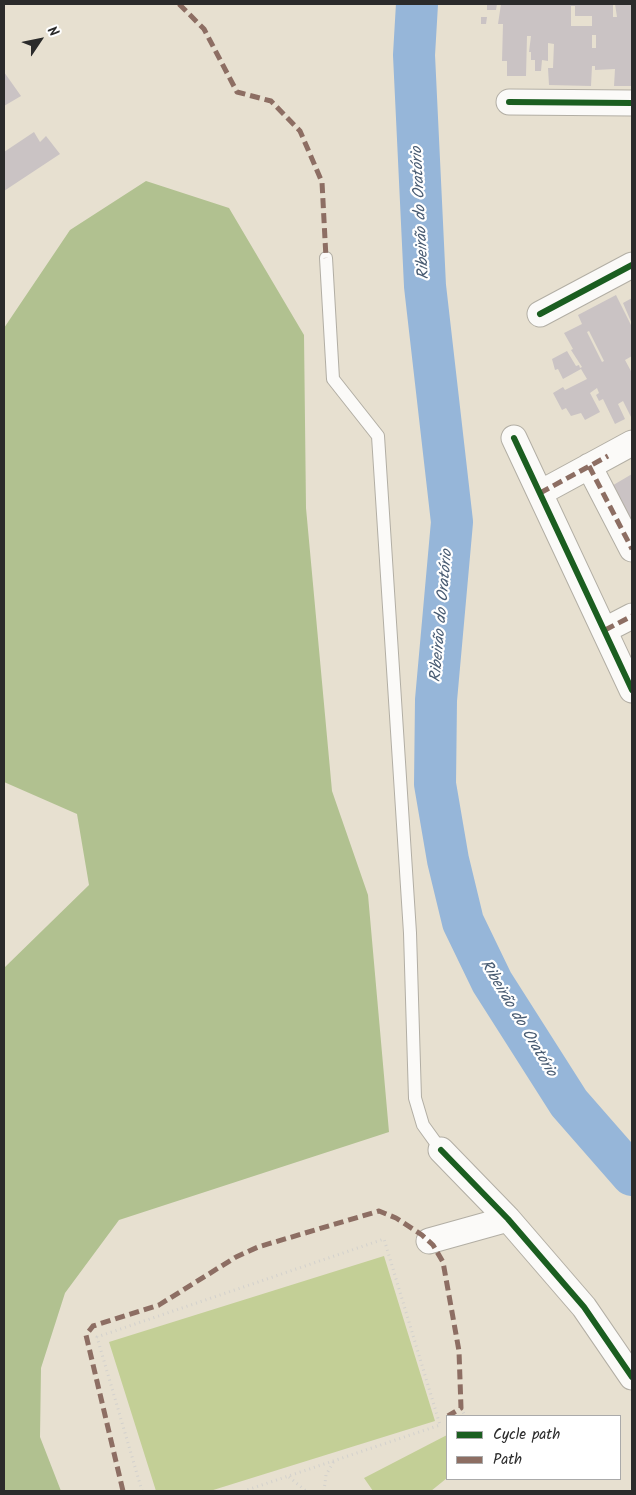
<!DOCTYPE html>
<meta charset="utf-8">
<style>
body{margin:0}
#map{position:relative;width:636px;height:1495px;overflow:hidden;background:#e7e0d0;font-family:Kalam,sans-serif}
canvas{display:block}
.frame{position:absolute;inset:0;border:5px solid #2b2b2b;pointer-events:none}
.legend{position:absolute;left:446px;top:1415px;width:175px;height:65px;box-sizing:border-box;background:#fff;border:1px solid #aaa;margin:0;padding:6px 9px;list-style:none;font-size:15px;color:#2b2b2b}
.legend li{display:flex;align-items:center;gap:10px;height:25px}
.legend b{width:25px;border:1px solid #aaa}
.north{position:absolute;left:15px;top:15px;width:50px;height:50px;-webkit-text-stroke:4px #fff;paint-order:stroke;rotate:56deg;font-size:14px;font-weight:700;line-height:20px;text-align:center;color:#2b2b2b}
.north::after{content:'';display:block;margin:auto;width:18px;height:22px;background:#2b2b2b;clip-path:polygon(50% 0,100% 100%,50% 72%,0 100%)}
</style>
<div id="map">
<canvas width="636" height="1495"></canvas>
<div class="frame"></div>
<ul class="legend">
<li><b style="height:6px;background:#1b5e20"></b>Cycle path</li>
<li><b style="height:6px;background:#8d6e63"></b>Path</li>
</ul>
<div class="north">N</div>
</div>
<script>
const g = document.querySelector('canvas').getContext('2d');
g.lineJoin = 'round';
function fill(path, color) {
  g.fillStyle = color;
  g.fill(path, 'evenodd');
}
function poly(rows) {
  const path = new Path2D();
  for (const r of rows) {
    path.moveTo(r[0], r[1]);
    for (let i = 2; i < r.length; i += 2) path.lineTo(r[i], r[i + 1]);
  }
  return path;
}
function strokePath(path, color, width, dash) {
  g.strokeStyle = color;
  g.lineWidth = width;
  g.lineCap = dash ? 'butt' : 'round';
  g.setLineDash(dash || []);
  g.stroke(path);
}
function drawText(font, color, halo, rows, align = 'center') {
  g.font = font + ' Kalam,sans-serif';
  g.lineWidth = 4.5;
  g.setLineDash([]);
  g.textBaseline = 'middle';
  g.strokeStyle = halo;
  g.fillStyle = color;
  for (const [text, x, y, turn = 0] of rows) {
    g.save();
    g.translate(x, y);
    g.rotate((+turn || 0) * Math.PI / 180);
    g.textAlign = isNaN(turn) ? turn : align;
    if (halo) g.strokeText(text, 0, 0);
    g.fillText(text, 0, 0);
    g.restore();
  }
}
const green = poly([
 [384,1256,435,1421,210,1491,156,1491,109,1342],
 [447,1435,447,1478,431,1491,373,1491,364,1478]
]);
const forest = poly([
 [146,181,229,208,304,335,306,508,332,791,368,895,389,1132,119,1220,65,1293,41,1368,40,1437,61,1491,4,1491,4,968,89,885,77,814,4,782,4,328,70,230]
]);
const river = poly([
 [417,4,414,55,425,286,452,522,436,700,435,784,448,860,463,922,492,982,569,1103,632,1175]
]);
const building = poly([
 [487,4,497,4,496,10,487,10],
 [501,4,613,4,613,17,617,17,615,4,632,4,632,86,614,86,615,69,595,70,595,66,592,66,591,86,549,85,548,68,553,68,554,44,548,43,548,61,542,60,541,71,535,71,535,60,531,60,531,52,529,52,531,36,527,36,526,76,507,76,507,61,502,61,503,24,498,24],
 [571,6,575,6,575,16,592,16,592,26,571,26],
 [592,35,596,35,596,48,592,48],
 [481,17,487,17,486,24,481,24],
 [4,72,21,96,4,106],
 [34,132,40,142,46,136,60,154,4,191,4,152],
 [616,295,632,327,632,356,625,360,632,373,632,419,623,401,618,404,625,419,615,424,603,399,599,401,596,395,599,393,597,388,590,393,600,412,585,420,581,413,571,416,566,408,562,410,553,393,563,387,565,390,587,379,581,369,563,379,558,369,555,370,552,359,567,351,576,366,579,365,580,368,582,367,571,350,573,349,564,333,582,324,578,315],
 [589,331,604,361,602,362,587,332],
 [632,298,632,324,623,303],
 [632,474,632,529,610,487]
]);
const path = poly([
 [461,1408,465,1416],
 [289,1477,306,1491],
 [142,1491,97,1337,384,1239,440,1425,244,1491],
 [324,1491,326,1475,334,1461]
]);
const lane = poly([
 [326,258,333,379,378,436,410,933,415,1098,423,1125,441,1150]
]);
const street = poly([
 [509,102,632,103],
 [540,314,632,265],
 [514,438,632,690],
 [589,466,632,549],
 [540,493,632,443],
 [605,630,632,616],
 [441,1150,508,1219,584,1307,632,1377],
 [429,1241,508,1219]
]);
const quiet = poly([
 [179,4,204,29,237,92,271,101,300,131,322,182,326,258],
 [589,466,632,549],
 [540,493,608,456],
 [605,630,632,616],
 [123,1491,86,1335,93,1326,159,1305,236,1257,258,1247,379,1211,396,1218,422,1235,433,1245,443,1262,459,1351,461,1408,448,1416]
]);
const cycleway = poly([
 [509,102,632,103],
 [540,314,632,265],
 [514,438,632,690],
 [441,1150,508,1219,584,1307,632,1377]
]);
const waterNames = [
 ["Ribeirão do Oratório",422,213,-93],
 ["Ribeirão do Oratório",443,616,-85],
 ["Ribeirão do Oratório",517,1019,59]
];
fill(green, '#c3cf96');
fill(forest, '#b1c190');
strokePath(river, '#96b6d9', 42);
fill(building, '#cac3c4');
strokePath(lane, '#b2aea4', 14);
strokePath(street, '#b2aea4', 27);
strokePath(path, '#d3d1cd', 3, [1, 4]);
strokePath(lane, '#fbfaf8', 12);
strokePath(street, '#fbfaf8', 25);
strokePath(quiet, '#8d6e63', 5, [10, 5]);
strokePath(cycleway, '#1b5e20', 6);
drawText('italic 16px', '#485b72', '#fff', waterNames);
</script>
